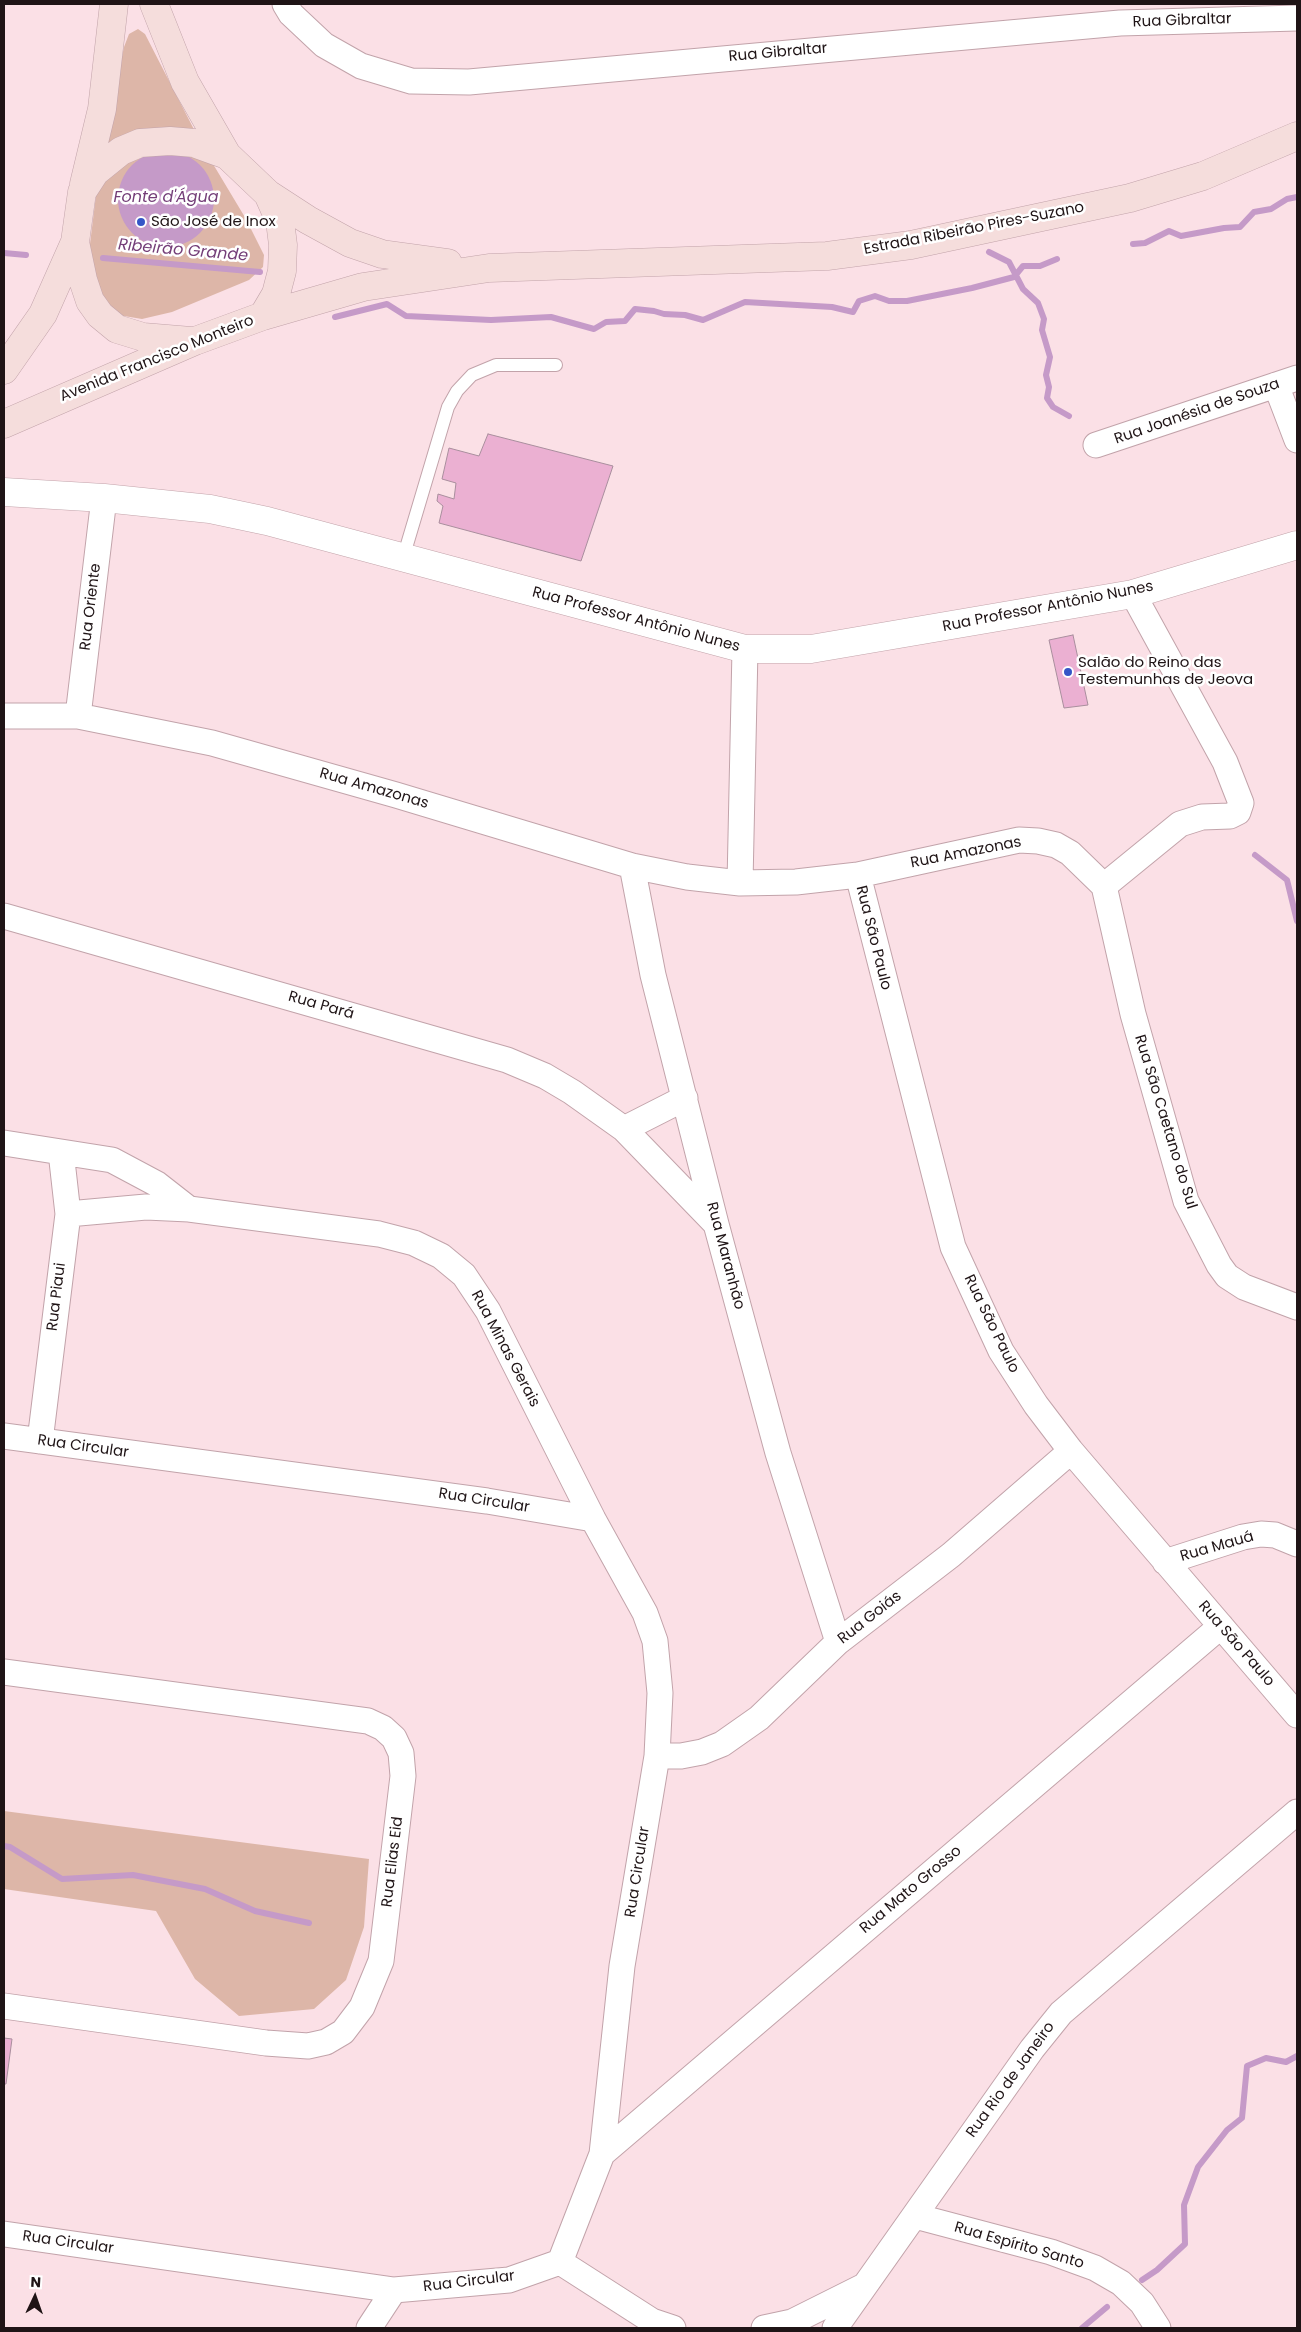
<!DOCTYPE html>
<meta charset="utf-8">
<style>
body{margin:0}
#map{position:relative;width:1301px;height:2332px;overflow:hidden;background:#fbe0e6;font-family:Poppins,sans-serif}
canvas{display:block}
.frame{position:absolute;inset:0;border:5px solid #1f1416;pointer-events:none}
.north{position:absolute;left:10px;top:2272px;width:50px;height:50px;-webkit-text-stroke:4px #fff;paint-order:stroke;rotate:3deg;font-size:14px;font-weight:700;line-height:20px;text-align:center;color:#1f1416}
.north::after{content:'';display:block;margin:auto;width:18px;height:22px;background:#1f1416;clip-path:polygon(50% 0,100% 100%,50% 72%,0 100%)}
</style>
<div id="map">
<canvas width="1301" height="2332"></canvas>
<div class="frame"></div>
<div class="north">N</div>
</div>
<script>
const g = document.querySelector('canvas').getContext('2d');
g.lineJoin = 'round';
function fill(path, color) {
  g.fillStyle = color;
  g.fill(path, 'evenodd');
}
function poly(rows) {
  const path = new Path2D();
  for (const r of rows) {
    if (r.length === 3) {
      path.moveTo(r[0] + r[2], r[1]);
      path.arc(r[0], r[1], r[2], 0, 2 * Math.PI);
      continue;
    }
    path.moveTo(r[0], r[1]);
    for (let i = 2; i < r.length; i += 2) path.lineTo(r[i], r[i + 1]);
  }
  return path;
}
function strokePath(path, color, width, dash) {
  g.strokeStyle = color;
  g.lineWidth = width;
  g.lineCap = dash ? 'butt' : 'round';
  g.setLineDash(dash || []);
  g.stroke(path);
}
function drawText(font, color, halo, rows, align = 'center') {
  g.font = font + ' Poppins,sans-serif';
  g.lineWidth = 5;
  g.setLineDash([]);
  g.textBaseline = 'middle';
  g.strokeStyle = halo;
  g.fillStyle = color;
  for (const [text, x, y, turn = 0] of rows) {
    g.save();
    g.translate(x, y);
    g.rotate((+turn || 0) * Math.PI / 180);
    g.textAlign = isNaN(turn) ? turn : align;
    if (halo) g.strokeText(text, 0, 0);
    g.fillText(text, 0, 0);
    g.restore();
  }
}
const green = poly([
 [138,29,145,34,204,149,246,219,264,255,263,267,249,280,172,312,142,319,118,315,101,303,87,268,100,163,124,47,129,34],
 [4,1811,369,1859,364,1927,346,1980,314,2009,239,2016,195,1979,156,1911,4,1889]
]);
const water = poly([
 [166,199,48]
]);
const stream = poly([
 [1133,244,1145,243,1169,231,1181,236,1224,228,1240,227,1254,212,1271,209,1287,199,1297,197],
 [989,252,1009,262,1023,289,1038,303,1044,319,1042,330,1050,357,1046,375,1049,387,1047,398,1053,407,1069,416],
 [4,253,26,255],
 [103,258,260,272],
 [335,317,387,304,406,316,491,320,551,317,594,329,606,322,625,321,635,309,654,311,664,314,685,315,703,320,745,302,832,307,853,312,859,301,875,296,889,301,907,301,972,288,1014,277,1023,266,1040,266,1057,259],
 [1255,855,1287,880,1297,921],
 [4,1846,10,1847,62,1879,133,1875,205,1889,255,1911,309,1923],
 [1142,2280,1157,2270,1185,2244,1184,2205,1198,2167,1227,2130,1242,2118,1247,2066,1266,2058,1286,2062,1297,2056],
 [1082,2328,1107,2307]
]);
const building = poly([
 [488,434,613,466,581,561,439,523,443,506,437,501,438,494,454,499,456,483,442,479,449,448,479,456,488,434],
 [1073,635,1088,705,1064,708,1049,640,1073,635],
 [4,2038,12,2039,6,2084,4,2084,4,2038]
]);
const service = poly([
 [403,558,448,407,457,391,472,375,496,365,556,365]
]);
const minor = poly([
 [285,4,291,14,324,45,361,66,411,81,469,82,1120,23,1297,18],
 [1276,385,1297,440],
 [1096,445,1297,378],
 [4,716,78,716,212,743,396,795,632,866,687,877,740,883,796,882,858,875,1019,840,1038,841,1056,845,1070,853,1104,886],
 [78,716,104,498],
 [632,866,653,975,716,1224,778,1453,838,1642],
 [858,875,953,1247,1001,1351,1036,1405,1071,1451,1297,1715],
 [740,883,745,649],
 [1104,886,1133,1014,1186,1201,1219,1265,1227,1276,1244,1287,1297,1307],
 [1104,886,1180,824,1202,817,1230,816,1238,812,1241,803,1225,762,1133,594],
 [4,916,507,1060,545,1076,572,1092,624,1129,716,1224],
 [624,1129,685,1098],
 [4,1143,112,1160,157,1184,189,1209,379,1234,414,1243,441,1256,464,1275,488,1311,593,1519,645,1613,655,1641,660,1693,657,1756,622,1966,602,2154,560,2262,509,2280,394,2290,4,2234],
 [68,1214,146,1207,189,1209],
 [4,1436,487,1501,593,1519],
 [40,1441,68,1214,61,1152],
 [1165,1562,1243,1537,1261,1534,1275,1535,1297,1544],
 [4,1672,368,1721,383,1728,394,1738,401,1753,403,1776,381,1961,362,2007,343,2032,326,2042,308,2046,266,2043,4,2006],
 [657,1756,681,1756,702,1752,722,1744,759,1718,838,1642,951,1555,1071,1451],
 [602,2154,1221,1626],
 [915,2216,1051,2252,1095,2268,1121,2283,1142,2303,1158,2328],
 [560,2262,652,2321,673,2328],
 [369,2328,394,2290],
 [764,2328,792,2322,862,2287],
 [835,2328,1032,2049,1061,2013,1297,1812]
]);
const tertiary = poly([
 [4,492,104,498,210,509,267,521,745,649,811,649,1133,594,1297,545]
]);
const secondary = poly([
 [154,4,185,82,227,155],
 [84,184,102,109,114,4],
 [268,194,308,220,350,243,382,254,448,263],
 [191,341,143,337,117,329,100,315,90,301,83,280,75,242,82,192,95,172,121,151,140,143,170,141,194,143,227,155,268,194,280,221,283,245,282,271,276,294,263,316],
 [4,370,43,314,75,242],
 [4,424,195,341,263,316,363,287,489,268,827,256,911,245,1130,198,1203,176,1297,136]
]);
const markers = [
 [141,222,5,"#3556c7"],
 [1068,672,5,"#3556c7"]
];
const streetNames = [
 ["Rua Gibraltar",1182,21,-2],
 ["Rua Gibraltar",778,53,-5],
 ["Estrada Ribeirão Pires-Suzano",974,229,-11],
 ["Avenida Francisco Monteiro",157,359,-22],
 ["Rua Joanésia de Souza",1197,412,-19],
 ["Rua Oriente",91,607,-83],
 ["Rua Professor Antônio Nunes",1048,607,-11],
 ["Rua Professor Antônio Nunes",636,620,15],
 ["Rua Amazonas",374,789,16],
 ["Rua Amazonas",966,853,-11],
 ["Rua São Paulo",873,938,76],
 ["Rua Pará",321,1006,16],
 ["Rua São Caetano do Sul",1165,1122,73],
 ["Rua Maranhão",725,1256,75],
 ["Rua Piaui",57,1297,-83],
 ["Rua São Paulo",991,1324,64],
 ["Rua Minas Gerais",505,1349,62],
 ["Rua Circular",83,1447,8],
 ["Rua Circular",484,1501,9],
 ["Rua Mauá",1217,1547,-16],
 ["Rua Goiás",870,1618,-38],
 ["Rua São Paulo",1236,1644,49],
 ["Rua Elias Eid",393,1862,-83],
 ["Rua Circular",638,1872,-81],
 ["Rua Mato Grosso",911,1890,-40],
 ["Rua Rio de Janeiro",1011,2080,-54],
 ["Rua Circular",68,2243,8],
 ["Rua Espírito Santo",1019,2246,16],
 ["Rua Circular",469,2282,-7]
];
const poiNames = [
 ["São José de Inox",151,222],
 ["Salão do Reino das",1078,663],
 ["Testemunhas de Jeova",1078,680]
];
const waterNames = [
 ["Fonte d'Água",166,198],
 ["Ribeirão Grande",183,251,5]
];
fill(green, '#ddb6a8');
fill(water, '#c59ac8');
strokePath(stream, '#c59ac8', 6);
fill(building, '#ebb0d2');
strokePath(building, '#a98e9d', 1);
strokePath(service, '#c2a3aa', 14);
strokePath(minor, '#c2a3aa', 27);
strokePath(tertiary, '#c2a3aa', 29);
strokePath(secondary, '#c2a3aa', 29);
strokePath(service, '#fff', 12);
strokePath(minor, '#fff', 25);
strokePath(tertiary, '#fff', 28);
strokePath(secondary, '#f5dddc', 28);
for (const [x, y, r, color] of markers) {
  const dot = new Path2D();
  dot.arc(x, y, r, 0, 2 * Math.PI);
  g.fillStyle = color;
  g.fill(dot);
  strokePath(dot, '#fff', 2);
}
drawText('15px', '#1f1416', '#fff', streetNames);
drawText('15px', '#1f1416', '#fff', poiNames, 'left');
drawText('italic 16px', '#743e78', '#fff', waterNames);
</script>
